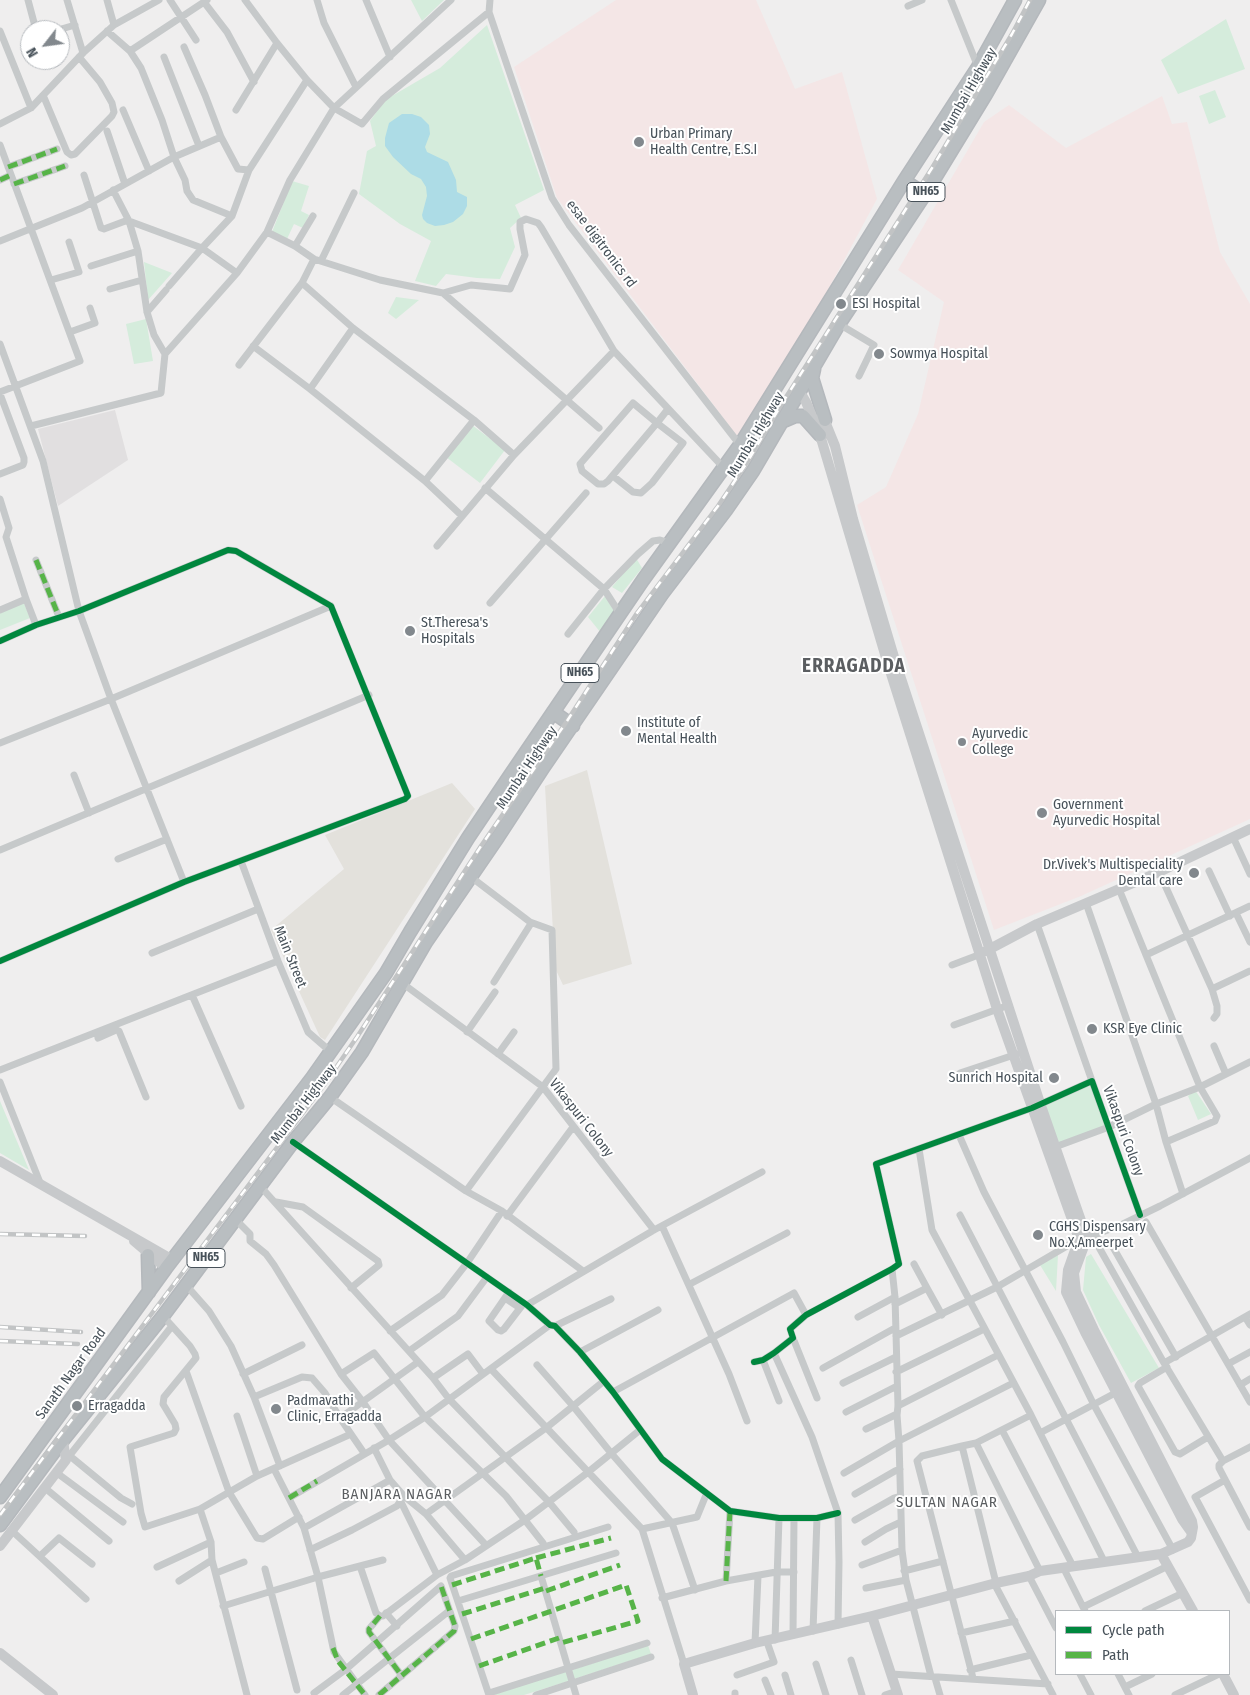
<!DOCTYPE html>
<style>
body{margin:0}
#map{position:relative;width:1250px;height:1695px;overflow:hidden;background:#efeeee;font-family:"Fira Sans Condensed",sans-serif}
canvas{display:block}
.legend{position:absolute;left:1055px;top:1610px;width:175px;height:65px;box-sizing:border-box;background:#fff;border:1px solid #b5b9bd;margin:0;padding:6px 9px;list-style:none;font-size:15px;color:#475159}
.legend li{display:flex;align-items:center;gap:10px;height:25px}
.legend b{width:25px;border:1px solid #b5b9bd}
.north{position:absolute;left:20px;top:20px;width:50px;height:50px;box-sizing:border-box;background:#fff;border:1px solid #b5b9bd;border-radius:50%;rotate:240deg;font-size:14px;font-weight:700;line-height:20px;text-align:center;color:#475159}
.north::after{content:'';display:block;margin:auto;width:18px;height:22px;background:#82888d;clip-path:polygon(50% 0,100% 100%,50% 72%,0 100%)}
</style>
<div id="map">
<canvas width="1250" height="1695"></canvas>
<ul class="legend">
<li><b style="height:6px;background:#00873e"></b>Cycle path</li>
<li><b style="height:6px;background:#57b448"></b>Path</li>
</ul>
<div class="north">N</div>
</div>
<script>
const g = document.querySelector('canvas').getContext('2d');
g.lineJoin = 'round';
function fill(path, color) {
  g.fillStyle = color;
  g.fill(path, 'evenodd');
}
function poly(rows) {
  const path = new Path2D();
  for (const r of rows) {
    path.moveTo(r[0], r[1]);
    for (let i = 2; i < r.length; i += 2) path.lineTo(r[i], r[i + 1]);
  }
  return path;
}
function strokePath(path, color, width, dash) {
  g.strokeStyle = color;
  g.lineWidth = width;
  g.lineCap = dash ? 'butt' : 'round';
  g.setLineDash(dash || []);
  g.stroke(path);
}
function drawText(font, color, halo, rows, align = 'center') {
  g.font = font + ' "Fira Sans Condensed",sans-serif';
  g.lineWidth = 4;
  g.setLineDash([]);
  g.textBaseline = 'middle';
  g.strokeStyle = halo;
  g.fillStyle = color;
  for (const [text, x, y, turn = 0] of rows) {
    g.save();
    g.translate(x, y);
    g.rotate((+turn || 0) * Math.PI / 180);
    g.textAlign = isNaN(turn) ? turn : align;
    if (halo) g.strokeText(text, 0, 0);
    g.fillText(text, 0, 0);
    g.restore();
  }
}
const commercial = poly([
 [587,770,632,964,563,985,555,968,545,786],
 [452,783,475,809,325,1040,320,1037,271,930,344,869,325,835]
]);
const education = poly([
 [115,410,128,460,58,506,38,429]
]);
const medical = poly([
 [616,0,756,0,795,89,842,72,877,199,795,351,737,436,557,198,514,67],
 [1162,96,1172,124,1187,122,1220,252,1250,304,1250,819,1081,896,994,930,857,505,886,487,918,414,944,302,898,270,984,122,1009,105,1066,148]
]);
const green = poly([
 [411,0,444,0,422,21],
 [1226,19,1245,69,1178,94,1161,60],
 [487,25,544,190,515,205,521,218,510,228,515,247,500,279,477,278,446,274,436,286,415,281,431,241,400,224,359,194,367,151,376,146,370,121,385,100,440,68],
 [1215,90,1226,117,1209,124,1199,96],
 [292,181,309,186,301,211,309,215,303,228,294,224,287,239,272,232],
 [144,262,172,273,148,300],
 [396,297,419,300,396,319,388,313],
 [146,319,153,361,134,364,126,324],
 [472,425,505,450,480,483,446,457],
 [636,558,642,568,622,593,612,587],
 [605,596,616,614,601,633,588,617],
 [23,601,30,618,0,630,0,612],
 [1091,1083,1107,1126,1058,1145,1045,1103],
 [1195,1090,1211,1114,1198,1120,1188,1096],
 [0,1101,29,1170,0,1153],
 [1091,1254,1159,1368,1131,1383,1099,1325,1083,1290,1086,1257],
 [1058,1255,1056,1291,1040,1265],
 [648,1645,651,1654,574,1679,572,1670],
 [566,1671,569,1681,524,1695,493,1695]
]);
const water = poly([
 [402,114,412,114,421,117,429,125,430,134,425,147,427,152,448,162,456,180,457,192,467,197,467,206,463,214,453,222,444,225,435,226,427,223,423,219,422,215,427,196,426,187,421,179,411,174,393,157,385,146,385,138,389,123]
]);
const street = poly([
 [28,0,36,30],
 [67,0,83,53],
 [107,0,114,25],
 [170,0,196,40],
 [245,0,277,43,307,80,334,108,362,124,383,99,489,12],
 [317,0,324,23,356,87],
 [366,0,390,57],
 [490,0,489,12,552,198,569,225,740,445],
 [951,0,978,67],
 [204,2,227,32,254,82],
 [908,6,922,0],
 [58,30,75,25],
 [0,31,31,108],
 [107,31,130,51,141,68,162,120,174,157,185,180,187,191,193,200,232,216],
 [184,47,205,95,221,137,238,169,249,170],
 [130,51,207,0],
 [164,57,199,146],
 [43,95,67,152,71,155,75,154,112,116,114,112,112,103,100,82,79,57],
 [123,110,149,171],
 [236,110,277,43],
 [0,124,31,108,83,53,114,25,159,0],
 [107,131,125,184],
 [0,145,80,361,0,392],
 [8,167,57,149],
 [84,175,101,228,104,229,128,220],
 [0,180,11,175],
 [14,184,65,166],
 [129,221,202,248,237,273],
 [267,232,295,246,314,259,380,280,443,293,599,428],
 [0,241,82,208,174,157,221,137],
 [295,246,313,216],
 [321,261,354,193],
 [91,266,138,251],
 [51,280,79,272,69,242],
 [302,283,353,328,474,420,514,455],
 [169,286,202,248,232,216,249,170,307,80],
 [110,289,142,280],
 [443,293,471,285,510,289,525,255,520,229,520,222,526,219,538,223,541,227,614,351,724,468],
 [147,312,166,290],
 [839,324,874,345,859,376],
 [70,332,95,323,90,308],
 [0,344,43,461,79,611,111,699,184,882],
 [253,346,310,389,425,481,462,516],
 [165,354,237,273,267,232,290,180,334,108,451,0],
 [239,365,302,283,314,259],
 [310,389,353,328],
 [0,394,24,458,24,462,23,465,0,474],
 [31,426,161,393,165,354,154,335,147,312,138,251,129,221,113,190],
 [613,476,633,492,641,493,652,483,683,443,657,423,633,403,580,464,582,471,598,484,604,484,608,481,657,423,668,409],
 [425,481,474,420],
 [485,488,604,589,620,614],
 [0,499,9,528,6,537,26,599,36,625],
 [437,546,514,455,614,351],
 [36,560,59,617],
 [490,603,586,493],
 [0,610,26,599],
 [568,634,604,589,638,554,653,541,660,540,670,543],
 [0,641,36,625,79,611,228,550,236,551,331,606,408,796,405,799,184,882,0,961],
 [0,743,111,699,331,606],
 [74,775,89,813],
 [1233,837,1250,874],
 [0,850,369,695],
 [118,859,167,839],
 [241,861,278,961,308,1032,331,1052],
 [1209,871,1230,916],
 [1159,872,1212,989,1217,1006,1217,1014,1214,1018],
 [471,877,530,922,530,925,494,982],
 [1119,889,1200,1087,1217,1116,1215,1121,1166,1142],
 [1086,903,1156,1104,1166,1142,1183,1194],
 [1236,913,1250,942],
 [1037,924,1092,1081],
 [152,953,258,909],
 [1146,955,1250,906],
 [952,965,981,954],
 [402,983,543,1087,654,1230],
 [1212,989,1250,971],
 [192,995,241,1106],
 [954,1025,1009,1005],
 [105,1029,107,1034,116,1030,119,1031,146,1097],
 [467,1032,495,992],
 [98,1038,107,1034],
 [1214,1046,1226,1074],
 [498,1054,514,1032],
 [0,1070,278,961],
 [960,1073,1017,1054],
 [0,1082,41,1185],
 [330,1097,466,1191,502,1211,583,1271],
 [959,1135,984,1192,1063,1342,1094,1405,1173,1550],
 [293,1142,527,1305,550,1325,555,1326,580,1352,613,1392,662,1459,730,1511,779,1518,817,1518,838,1513],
 [1055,1147,1109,1127,1156,1104,1200,1087,1250,1062],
 [919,1149,932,1230,1031,1415,1104,1561],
 [261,1187,433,1378,449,1399,549,1502,574,1532],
 [466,1191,556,1069,552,930,530,922],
 [276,1202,303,1207,378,1261,379,1265,351,1288],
 [960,1215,1138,1557],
 [507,1216,573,1127],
 [235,1219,250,1234,250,1241,266,1254,274,1265,341,1374,363,1402,389,1440,486,1545],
 [1146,1222,1250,1402],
 [662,1226,729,1374,747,1421],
 [1092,1235,1164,1363],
 [1110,1242,1176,1357],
 [914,1264,927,1288],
 [690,1284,787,1233],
 [186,1285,209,1311,231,1346,254,1397,280,1466],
 [509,1292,489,1321,498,1330,501,1331,504,1329,524,1303],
 [505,1298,520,1308],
 [895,1304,927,1288,942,1315],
 [527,1305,654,1230,762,1172],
 [163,1316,190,1346,195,1354,196,1358,164,1397,163,1404,175,1424,176,1429,174,1433,130,1447,141,1513,145,1527,200,1509,257,1476,351,1434],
 [858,1317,895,1297],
 [1245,1317,1250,1325],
 [555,1326,611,1299],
 [390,1331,442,1295,467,1263,502,1211],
 [896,1336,997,1287,1079,1239,1087,1238,1123,1224,1160,1206,1250,1158],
 [793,1338,817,1398],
 [409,1351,458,1316,487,1277],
 [580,1352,658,1310],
 [774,1353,812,1437,838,1513,839,1562,838,1625],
 [763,1360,779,1401],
 [754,1362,763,1360,774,1353,793,1338,790,1329,806,1315,892,1269,899,1264,876,1164,1032,1108,1092,1081,1140,1215],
 [1228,1364,1250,1352],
 [537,1365,573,1406,611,1453,672,1523,695,1590],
 [1167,1367,1140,1383,1138,1386,1175,1452,1180,1454,1208,1437],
 [823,1368,895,1328],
 [491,1369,642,1529,684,1664],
 [186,1371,229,1492,257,1538,263,1539,299,1517],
 [896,1372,984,1329],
 [243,1374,302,1345],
 [341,1374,374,1353,425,1417,506,1496,543,1543],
 [433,1378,468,1354,483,1374],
 [843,1383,896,1357],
 [1240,1385,1250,1379],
 [613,1392,794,1293,806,1315],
 [254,1397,302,1377,312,1378,325,1393,340,1418],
 [898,1406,998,1355],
 [846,1412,897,1386],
 [237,1416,257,1476],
 [866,1429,897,1414],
 [1002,1430,1073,1566],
 [1040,1433,1119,1391],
 [976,1443,1040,1571],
 [962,1446,922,1456,917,1461,973,1678],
 [1250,1447,1223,1461,1219,1465,1219,1468,1250,1527],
 [374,1448,390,1480,404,1496,426,1514,465,1560,525,1520,587,1473,640,1430],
 [364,1453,340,1418,418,1362],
 [70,1456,121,1498,132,1504],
 [66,1460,172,1326],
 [1223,1461,1164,1363,1250,1314],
 [274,1469,304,1528,318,1577,334,1652,365,1695],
 [57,1473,123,1522],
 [844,1473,899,1441,1013,1383],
 [1225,1480,1195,1497,1250,1600],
 [45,1488,109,1541],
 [855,1494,895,1471,900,1469],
 [289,1498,389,1440,425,1417,550,1325],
 [401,1502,437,1575],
 [200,1509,211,1542,212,1560,247,1695],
 [426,1514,546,1428,604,1381],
 [855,1520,894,1498,901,1496],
 [304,1528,390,1480],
 [642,1529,697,1517,706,1495],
 [11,1530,86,1599],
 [865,1542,886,1529,901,1522],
 [310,1550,352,1530,397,1506,404,1496],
 [40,1556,59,1538,92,1564],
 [862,1565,902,1550],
 [360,1566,376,1613,380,1616,383,1616,437,1575,465,1560],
 [157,1567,211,1542],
 [1063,1567,1085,1611],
 [265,1569,297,1690],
 [904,1571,943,1561],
 [216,1573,244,1562],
 [541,1576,576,1695],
 [1029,1576,1056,1628],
 [906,1580,931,1676],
 [179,1581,212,1560],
 [726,1581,730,1511],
 [994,1583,1053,1695],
 [996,1583,962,1446,976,1443,1031,1415],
 [866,1588,906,1580,902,1550,899,1441,897,1415,898,1406,895,1297,892,1269],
 [662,1598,726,1581,776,1572,794,1572],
 [458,1601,616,1553],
 [223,1606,318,1577,383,1560],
 [1083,1607,1168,1566],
 [1145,1611,1183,1593],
 [386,1613,397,1626],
 [380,1616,369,1629,369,1632,402,1676],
 [813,1631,817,1518],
 [961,1633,1015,1621],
 [793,1635,794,1518],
 [775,1640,779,1518],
 [755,1643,758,1576],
 [851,1660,862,1695],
 [816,1664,826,1695],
 [970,1670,1031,1655],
 [891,1674,1048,1684],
 [1080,1674,1091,1695],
 [1118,1674,1129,1695],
 [737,1675,774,1662,767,1642],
 [785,1675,791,1695],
 [935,1678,940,1695],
 [765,1680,771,1695],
 [1125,1687,1152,1674],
 [314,1693,345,1670,441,1586,455,1626,454,1631,379,1695],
 [489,1693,647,1643],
 [735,1693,735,1695],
 [343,1695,449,1611],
 [489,1695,450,1578,451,1576,608,1527],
 [536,1695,651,1657],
 [885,1695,897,1691],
 [1175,1695,1219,1674]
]);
const secondary = poly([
 [800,392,806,402,820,435,887,661,997,1009,1079,1239,1068,1270,1066,1292,1086,1334,1182,1519,1192,1533],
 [986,951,1037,924,1159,872,1250,829],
 [0,1161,173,1260],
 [134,1241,166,1268],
 [0,1546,66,1460,63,1441],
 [1161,1554,1193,1611],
 [872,1616,898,1695],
 [0,1653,53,1695],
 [1223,1674,1234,1695],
 [693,1695,684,1664,755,1643,872,1616,996,1583,1029,1576,1040,1571,1161,1554,1188,1542,1191,1538,1193,1527,1192,1521,1094,1330,1076,1292,1074,1273,1087,1238,1040,1103,894,657,853,519,835,446,822,414]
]);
const highway = poly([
 [904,181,925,194],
 [814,369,812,378,825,420],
 [781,422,795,416,803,416,820,435],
 [553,712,573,726],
 [148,1255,149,1292],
 [0,1497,166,1268,312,1078,386,973,410,932,468,838,509,777,643,580,740,445,904,181,978,67,1015,0],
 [0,1525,59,1445,163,1316,293,1142,330,1097,362,1052,426,942,498,837,543,768,662,594,726,510,753,471,839,324,925,194,986,94,1039,0]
]);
const rail = poly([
 [0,1234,85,1236],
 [0,1327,81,1332],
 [0,1341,78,1344],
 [0,1515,324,1085,357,1037,481,846,567,721,637,613,718,506,748,461,781,405,932,168,1012,34,1030,0]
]);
const quiet = poly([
 [8,167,57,149],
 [0,180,11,175],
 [14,184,65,166],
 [36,560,59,617],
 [289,1498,317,1481],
 [536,1558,611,1538],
 [726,1581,730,1511],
 [452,1585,536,1558,541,1576],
 [546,1591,620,1565],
 [462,1614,545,1588],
 [380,1616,369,1629,369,1632,402,1676],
 [471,1639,626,1585,638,1621,561,1643],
 [333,1648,338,1661,365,1695],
 [479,1666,559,1638],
 [379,1695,454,1631,455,1626,441,1586]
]);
const cycleway = poly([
 [0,641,36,625,79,611,228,550,236,551,331,606,408,796,405,799,184,882,0,961],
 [293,1142,527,1305,550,1325,555,1326,580,1352,613,1392,662,1459,730,1511,779,1518,817,1518,838,1513],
 [754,1362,763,1360,774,1353,793,1338,790,1329,806,1315,892,1269,899,1264,876,1164,1032,1108,1092,1081,1140,1215]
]);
const markers = [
 [639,142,6,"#82888d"],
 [841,304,6,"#82888d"],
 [879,354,6,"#82888d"],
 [410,631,6,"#82888d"],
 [626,731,6,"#82888d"],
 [962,742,5,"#82888d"],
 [1042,813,6,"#82888d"],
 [1194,873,6,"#82888d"],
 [1092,1029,6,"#82888d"],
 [1054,1078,6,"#82888d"],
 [1038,1235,6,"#82888d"],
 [77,1406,6,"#82888d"],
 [276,1409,6,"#82888d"]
];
const shields = [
 [926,192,38],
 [580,673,38],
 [206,1258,38]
];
const shieldNames = [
 ["NH65",926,192],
 ["NH65",580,673],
 ["NH65",206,1258]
];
const streetNames = [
 ["Mumbai Highway",969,91,-60],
 ["esae digitronics rd",601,244,53],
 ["Mumbai Highway",756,435,-59],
 ["Mumbai Highway",527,768,-56],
 ["Main Street",290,957,68],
 ["Mumbai Highway",304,1104,-52],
 ["Vikaspuri Colony",581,1118,52],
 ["Vikaspuri Colony",1123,1131,70],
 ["Sanath Nagar Road",71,1374,-54]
];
const poiNames = [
 ["Urban Primary",650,134],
 ["Health Centre, E.S.I",650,150],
 ["ESI Hospital",852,304],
 ["Sowmya Hospital",890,354],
 ["St.Theresa's",421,623],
 ["Hospitals",421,639],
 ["Institute of",637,723],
 ["Mental Health",637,739],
 ["Ayurvedic",972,734],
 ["College",972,750],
 ["Government",1053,805],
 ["Ayurvedic Hospital",1053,821],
 ["Dr.Vivek's Multispeciality",1183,865,"right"],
 ["Dental care",1183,881,"right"],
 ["KSR Eye Clinic",1103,1029],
 ["Sunrich Hospital",1043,1078,"right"],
 ["CGHS Dispensary",1049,1227],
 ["No.X,Ameerpet",1049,1243],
 ["Padmavathi",287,1401],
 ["Clinic, Erragadda",287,1417],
 ["Erragadda",88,1406]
];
const neighbourhoodNames = [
 ["BANJARA NAGAR",397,1495],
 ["SULTAN NAGAR",947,1503]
];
const districtNames = [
 ["ERRAGADDA",854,667]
];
fill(commercial, '#e3e1dc');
fill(education, '#e1dfe0');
fill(medical, '#f4e6e6');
fill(green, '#d5ecdc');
fill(water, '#addce6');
strokePath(highway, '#b4b8bc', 15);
strokePath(street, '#c6c9ca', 7);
strokePath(secondary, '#c7c9cb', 10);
strokePath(highway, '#b9bec1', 12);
strokePath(rail, '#c2c4c5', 4.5);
strokePath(rail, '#fff', 2.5, [8]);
strokePath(quiet, '#57b448', 5, [10, 5]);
strokePath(cycleway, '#00873e', 6);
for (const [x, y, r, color] of markers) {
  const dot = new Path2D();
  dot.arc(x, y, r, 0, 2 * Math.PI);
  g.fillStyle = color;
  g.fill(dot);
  strokePath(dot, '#fff', 2);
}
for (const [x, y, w] of shields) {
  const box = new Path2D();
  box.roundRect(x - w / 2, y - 9.5, w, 19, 4);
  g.fillStyle = '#fff';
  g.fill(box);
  strokePath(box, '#475159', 1);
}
drawText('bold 12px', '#475159', null, shieldNames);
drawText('14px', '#475159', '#fff', streetNames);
drawText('14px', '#475159', '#fff', poiNames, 'left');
g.letterSpacing = '1px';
drawText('15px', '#5b5e61', '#fff', neighbourhoodNames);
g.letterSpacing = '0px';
g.letterSpacing = '1px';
drawText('bold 19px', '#5b5e61', '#fff', districtNames);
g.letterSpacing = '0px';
</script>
